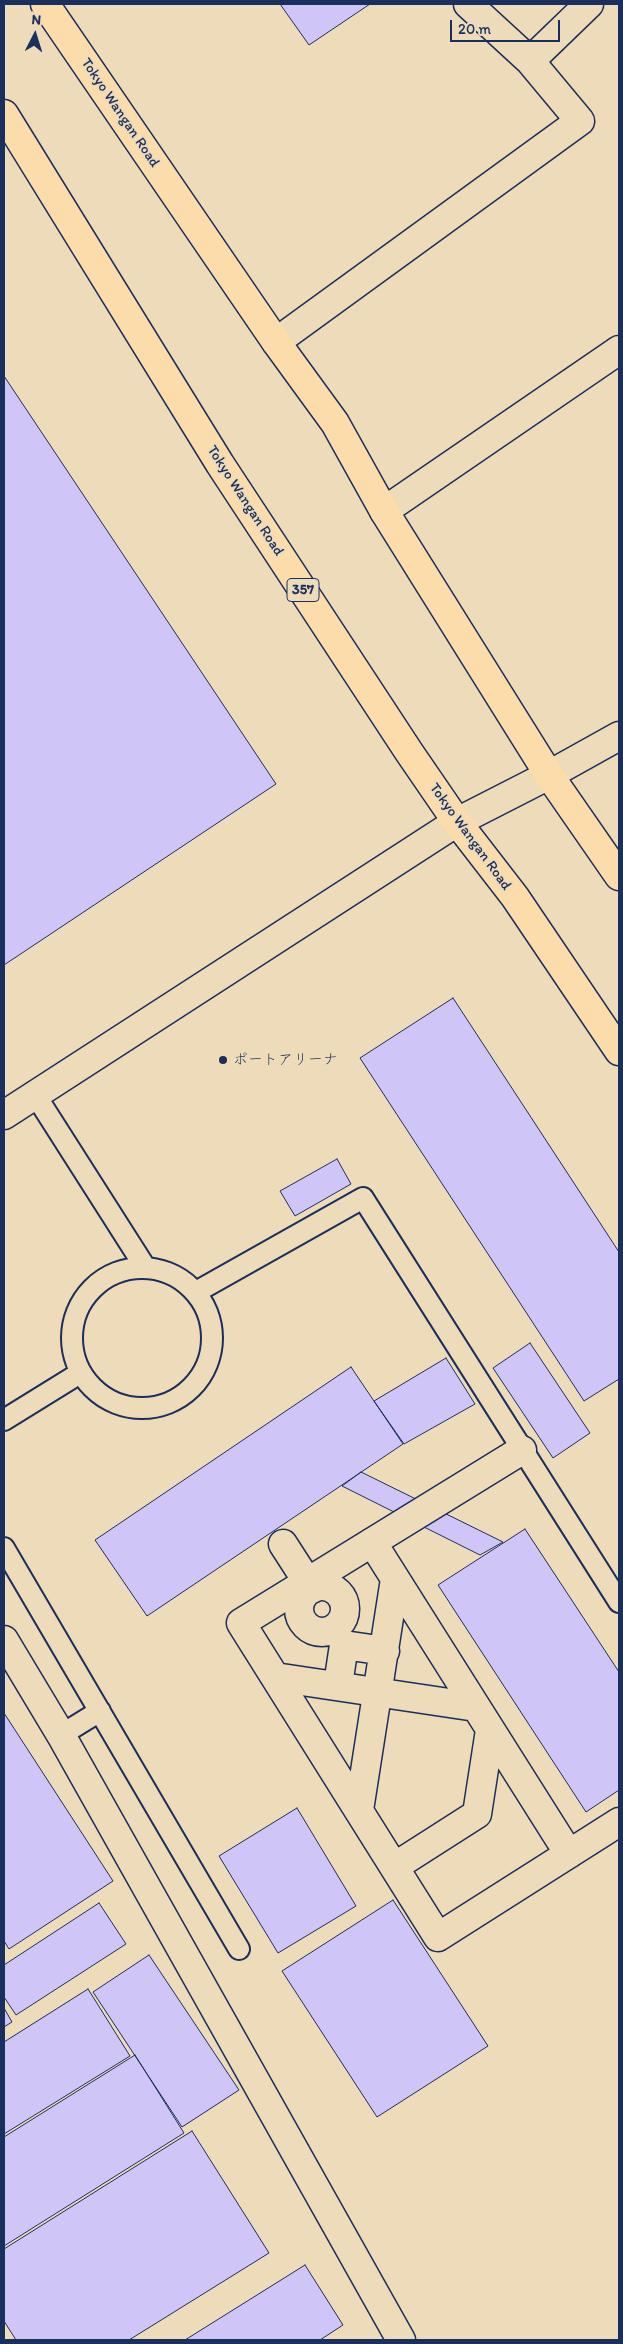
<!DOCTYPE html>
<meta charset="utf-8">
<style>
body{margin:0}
#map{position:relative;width:623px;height:2344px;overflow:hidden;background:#eedbb9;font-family:Itim,sans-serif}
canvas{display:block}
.frame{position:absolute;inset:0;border:5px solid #1b2f5e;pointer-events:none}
.north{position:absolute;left:10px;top:10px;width:50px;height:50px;-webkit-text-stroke:4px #eedbb9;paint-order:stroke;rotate:5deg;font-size:14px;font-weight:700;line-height:20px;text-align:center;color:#1b2f5e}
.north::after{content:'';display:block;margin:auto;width:18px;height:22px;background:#1b2f5e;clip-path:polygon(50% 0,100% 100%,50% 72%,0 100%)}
.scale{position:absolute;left:450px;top:20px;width:110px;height:22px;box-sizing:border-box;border:2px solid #1b2f5e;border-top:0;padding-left:6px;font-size:15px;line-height:18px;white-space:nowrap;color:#1b2f5e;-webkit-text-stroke:4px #eedbb9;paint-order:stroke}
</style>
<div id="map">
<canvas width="623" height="2344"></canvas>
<div class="frame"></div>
<div class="north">N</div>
<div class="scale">20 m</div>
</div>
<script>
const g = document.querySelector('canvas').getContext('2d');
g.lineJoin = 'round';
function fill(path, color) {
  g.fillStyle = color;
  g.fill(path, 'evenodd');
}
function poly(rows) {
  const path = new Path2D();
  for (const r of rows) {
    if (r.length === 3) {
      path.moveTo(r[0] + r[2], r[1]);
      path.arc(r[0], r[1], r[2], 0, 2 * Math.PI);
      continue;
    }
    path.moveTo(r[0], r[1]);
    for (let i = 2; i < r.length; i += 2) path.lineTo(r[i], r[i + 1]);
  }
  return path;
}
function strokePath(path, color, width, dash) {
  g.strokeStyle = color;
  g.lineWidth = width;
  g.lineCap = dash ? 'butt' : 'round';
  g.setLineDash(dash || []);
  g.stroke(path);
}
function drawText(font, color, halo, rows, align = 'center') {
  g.font = font + ' Itim,"Klee One",sans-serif';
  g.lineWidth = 4.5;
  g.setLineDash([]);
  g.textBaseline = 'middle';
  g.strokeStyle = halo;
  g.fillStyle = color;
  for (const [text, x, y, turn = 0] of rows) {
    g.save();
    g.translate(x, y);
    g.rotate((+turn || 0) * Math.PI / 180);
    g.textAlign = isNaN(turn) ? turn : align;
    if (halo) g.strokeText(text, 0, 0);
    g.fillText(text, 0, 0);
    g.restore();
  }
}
const building = poly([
 [280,4,370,4,309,45,280,4],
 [4,376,276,784,4,965,4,376],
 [453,998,619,1252,619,1379,584,1401,360,1058,453,998],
 [337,1159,351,1184,295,1216,280,1191,337,1159],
 [530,1343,590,1433,553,1458,493,1368,530,1343],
 [446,1358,475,1404,404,1444,374,1401,446,1358],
 [351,1367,403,1444,147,1616,95,1540,351,1367],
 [361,1472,503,1542,480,1555,342,1486,361,1472],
 [525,1529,619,1672,619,1790,586,1812,438,1585,525,1529],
 [4,1713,113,1881,9,1949,4,1941,4,1713],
 [297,1808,356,1906,278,1953,219,1856,297,1808],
 [393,1900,488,2046,377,2117,282,1971,393,1900],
 [99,1903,126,1944,16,2015,4,1997,4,1965,99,1903],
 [149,1955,239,2090,182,2127,93,1992,149,1955],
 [88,1989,130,2056,4,2134,4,2042,88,1989],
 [4,2008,12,2022,4,2027,4,2008],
 [135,2055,184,2133,4,2246,4,2137,135,2055],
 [192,2131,269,2253,129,2340,16,2340,4,2321,4,2249,192,2131],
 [305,2265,343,2325,320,2340,185,2340,305,2265]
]);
const lane = poly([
 [36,1096,145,1267],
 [142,1338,70],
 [196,1292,363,1198,619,1602],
 [4,1420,80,1373],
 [4,1548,239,1949],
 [61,1735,100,1711]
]);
const street = poly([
 [530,61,589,4],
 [276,342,580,121,530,61,468,4],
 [384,511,619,350],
 [522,1450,241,1623,438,1937,619,1822],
 [372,1542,569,1854],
 [283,1544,312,1589],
 [322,1609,23],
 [4,1640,61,1735,401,2340],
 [275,1677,476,1707],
 [338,1685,344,1645,385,1651],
 [359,1810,395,1579],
 [394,1867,477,1814,490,1730]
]);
const secondary = poly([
 [4,1115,457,822,549,775,619,736]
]);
const highway = poly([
 [45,4,276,342,335,423,384,511,549,775,619,876],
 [4,114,220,464,409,752,457,822,515,897,619,1051]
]);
const markers = [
 [223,1060,5,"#1b2f5e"]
];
const shields = [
 [303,590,32]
];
const shieldNames = [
 ["357",303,590]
];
const streetNames = [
 ["Tokyo Wangan Road",120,113,56],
 ["Tokyo Wangan Road",245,501,57],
 ["Tokyo Wangan Road",470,837,54]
];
const poiNames = [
 ["ポートアリーナ",233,1060]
];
fill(building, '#cfc5f7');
strokePath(building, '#1b2f5e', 1);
strokePath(lane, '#1b2f5e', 24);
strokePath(street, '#1b2f5e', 31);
strokePath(secondary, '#1b2f5e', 31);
strokePath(highway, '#1b2f5e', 31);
strokePath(lane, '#eedbb9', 20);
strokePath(street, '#eedbb9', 28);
strokePath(secondary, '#eedbb9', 28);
strokePath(highway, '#fddcac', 28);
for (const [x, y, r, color] of markers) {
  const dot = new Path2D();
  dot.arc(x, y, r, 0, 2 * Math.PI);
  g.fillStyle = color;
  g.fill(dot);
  strokePath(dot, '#eedbb9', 2);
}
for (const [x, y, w] of shields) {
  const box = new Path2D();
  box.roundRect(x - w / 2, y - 11.5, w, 23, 4);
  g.fillStyle = '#eedbb9';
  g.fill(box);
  strokePath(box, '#1b2f5e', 1);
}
drawText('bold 14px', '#1b2f5e', null, shieldNames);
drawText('15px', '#1b2f5e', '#eedbb9', streetNames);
drawText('15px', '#1b2f5e', '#eedbb9', poiNames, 'left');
</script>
